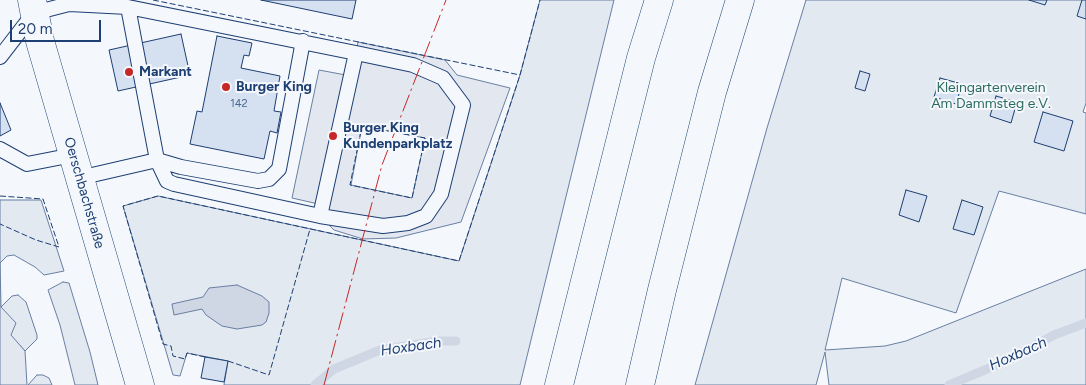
<!DOCTYPE html>
<meta charset="utf-8">
<style>
body{margin:0}
#map{position:relative;width:1086px;height:385px;overflow:hidden;background:#f4f7fb;font-family:Figtree,sans-serif}
canvas{display:block}
.scale{position:absolute;left:10px;top:20px;width:91px;height:22px;box-sizing:border-box;border:2px solid #1d3f73;border-top:0;padding-left:6px;font-size:15px;line-height:18px;white-space:nowrap;color:#1d3f73;-webkit-text-stroke:4px #f4f7fb;paint-order:stroke}
</style>
<div id="map">
<canvas width="1086" height="385"></canvas>
<div class="scale">20 m</div>
</div>
<script>
const g = document.querySelector('canvas').getContext('2d');
g.lineJoin = 'round';
function fill(path, color) {
  g.fillStyle = color;
  g.fill(path, 'evenodd');
}
function poly(rows) {
  const path = new Path2D();
  for (const r of rows) {
    path.moveTo(r[0], r[1]);
    for (let i = 2; i < r.length; i += 2) path.lineTo(r[i], r[i + 1]);
  }
  return path;
}
function strokePath(path, color, width, dash) {
  g.strokeStyle = color;
  g.lineWidth = width;
  g.lineCap = dash ? 'butt' : 'round';
  g.setLineDash(dash || []);
  g.stroke(path);
}
function drawText(font, color, halo, rows, align = 'center') {
  g.font = font + ' Figtree,sans-serif';
  g.lineWidth = 4;
  g.setLineDash([]);
  g.textBaseline = 'middle';
  g.strokeStyle = halo;
  g.fillStyle = color;
  for (const [text, x, y, turn = 0] of rows) {
    g.save();
    g.translate(x, y);
    g.rotate((+turn || 0) * Math.PI / 180);
    g.textAlign = isNaN(turn) ? turn : align;
    if (halo) g.strokeText(text, 0, 0);
    g.fillText(text, 0, 0);
    g.restore();
  }
}
const green = poly([
 [540,0,614,0,520,385,224,385,228,361,187,353,180,376,173,375,123,206,158,196,459,261,520,75,540,0],
 [806,0,1086,0,1086,103,1083,112,1086,113,1086,214,999,191,956,313,842,278,825,350,885,346,906,341,1086,269,1086,385,829,385,825,352,816,385,695,385,767,128,806,0],
 [0,200,41,200,64,271,44,275,35,267,14,255,7,256,0,263,0,200],
 [63,282,69,283,90,352,98,385,75,385,60,325,48,290,63,282],
 [18,295,26,302,37,335,37,339,25,351,11,336,1,307,12,296,18,295],
 [37,375,43,375,49,378,52,385,28,385,37,375]
]);
const parking = poly([
 [358,42,445,60,457,75,510,88,461,222,396,238,363,239,334,230,320,216,323,205,292,198,319,70,351,76,358,42],
 [362,126,425,138,412,198,351,185,362,126],
 [0,263,1,307,16,323,11,335,25,351,27,385,0,385,0,263]
]);
const water = poly([
 [237,285,262,296,269,302,269,313,266,322,262,325,237,329,222,326,206,315,202,309,174,315,172,304,203,297,209,288,237,285]
]);
const stream = poly([
 [315,385,334,369,380,350,438,341,456,341],
 [949,385,1006,361,1054,335,1086,323]
]);
const building = poly([
 [261,0,356,0,352,19,261,0],
 [1029,0,1047,0,1045,5,1029,0],
 [1082,0,1086,0,1086,19,1077,16,1082,0],
 [181,34,190,75,118,91,109,50,181,34],
 [217,36,252,43,249,56,244,55,241,68,280,76,274,111,281,112,277,133,270,131,264,159,190,144,197,111,202,112,217,36],
 [860,71,870,74,865,91,855,88,860,71],
 [940,78,962,84,956,104,934,97,940,78],
 [996,96,1017,102,1011,123,990,116,996,96],
 [0,103,11,130,0,136,0,103],
 [1043,112,1073,121,1064,151,1034,142,1043,112],
 [906,190,927,196,919,222,899,215,906,190],
 [962,200,983,207,974,235,953,229,962,200],
 [205,357,228,361,224,382,201,378,205,357]
]);
const service = poly([
 [128,7,356,53,320,216,174,184,167,181,157,160],
 [0,57,34,13,69,4,128,7,157,160,79,178],
 [0,149,27,164,73,155],
 [157,160,181,167,258,181,269,179,279,169,303,41],
 [320,216,383,226,408,223,426,216,441,194,463,105,443,78,413,65,356,53]
]);
const secondary = poly([
 [32,0,40,41,140,385]
]);
const motorway = poly([
 [559,385,641,58,659,0],
 [640,385,662,290,712,92,740,0]
]);
const fence = poly([
 [153,0,520,75,540,0],
 [362,126,425,138,412,198,350,185,362,126],
 [0,196,43,199,59,247,36,240,0,224],
 [205,357,187,353,185,359,173,356,171,346,163,344,123,206,158,196,459,261,520,75],
 [228,361,269,375,310,229]
]);
const power = poly([
 [324,385,382,165,446,0]
]);
const markers = [
 [129,72,5,"#c62828"],
 [226,87,5,"#c62828"],
 [333,136,5,"#c62828"]
];
const numberNames = [
 ["142",239,104]
];
const poiNames = [
 ["Markant",139,72],
 ["Burger King",236,87],
 ["Burger King",343,128],
 ["Kundenparkplatz",343,144]
];
const parkNames = [
 ["Kleingartenverein",991,88],
 ["Am Dammsteg e.V.",991,104]
];
const streetNames = [
 ["Oerschbachstraße",84,193,74]
];
const waterNames = [
 ["Hoxbach",411,347,-8],
 ["Hoxbach",1018,354,-24]
];
fill(green, '#e3e9f0');
strokePath(green, '#687fa3', 1);
fill(parking, '#e3e8f0');
strokePath(parking, '#687fa3', 1);
fill(water, '#cfd7e4');
strokePath(water, '#687fa3', 1);
strokePath(stream, '#cfd7e4', 9);
fill(building, '#d5e0f0');
strokePath(building, '#1d3f73', 1);
strokePath(service, '#1d3f73', 16);
strokePath(secondary, '#1d3f73', 29);
strokePath(motorway, '#1d3f73', 29);
strokePath(service, '#f4f7fb', 14);
strokePath(secondary, '#f4f7fb', 28);
strokePath(motorway, '#f4f7fb', 28);
strokePath(fence, '#1d3f73', 1, [6, 2.5]);
strokePath(power, '#c62828', 1, [18, 4, 2.5, 4]);
for (const [x, y, r, color] of markers) {
  const dot = new Path2D();
  dot.arc(x, y, r, 0, 2 * Math.PI);
  g.fillStyle = color;
  g.fill(dot);
  strokePath(dot, '#f4f7fb', 2);
}
drawText('11px', '#4b6792', null, numberNames);
drawText('bold 14px', '#1d3f73', '#f4f7fb', poiNames, 'left');
drawText('14px', '#2c6c60', '#f4f7fb', parkNames);
drawText('14px', '#1d3f73', '#f4f7fb', streetNames);
drawText('italic 15px', '#1d3f73', '#f4f7fb', waterNames);
</script>
